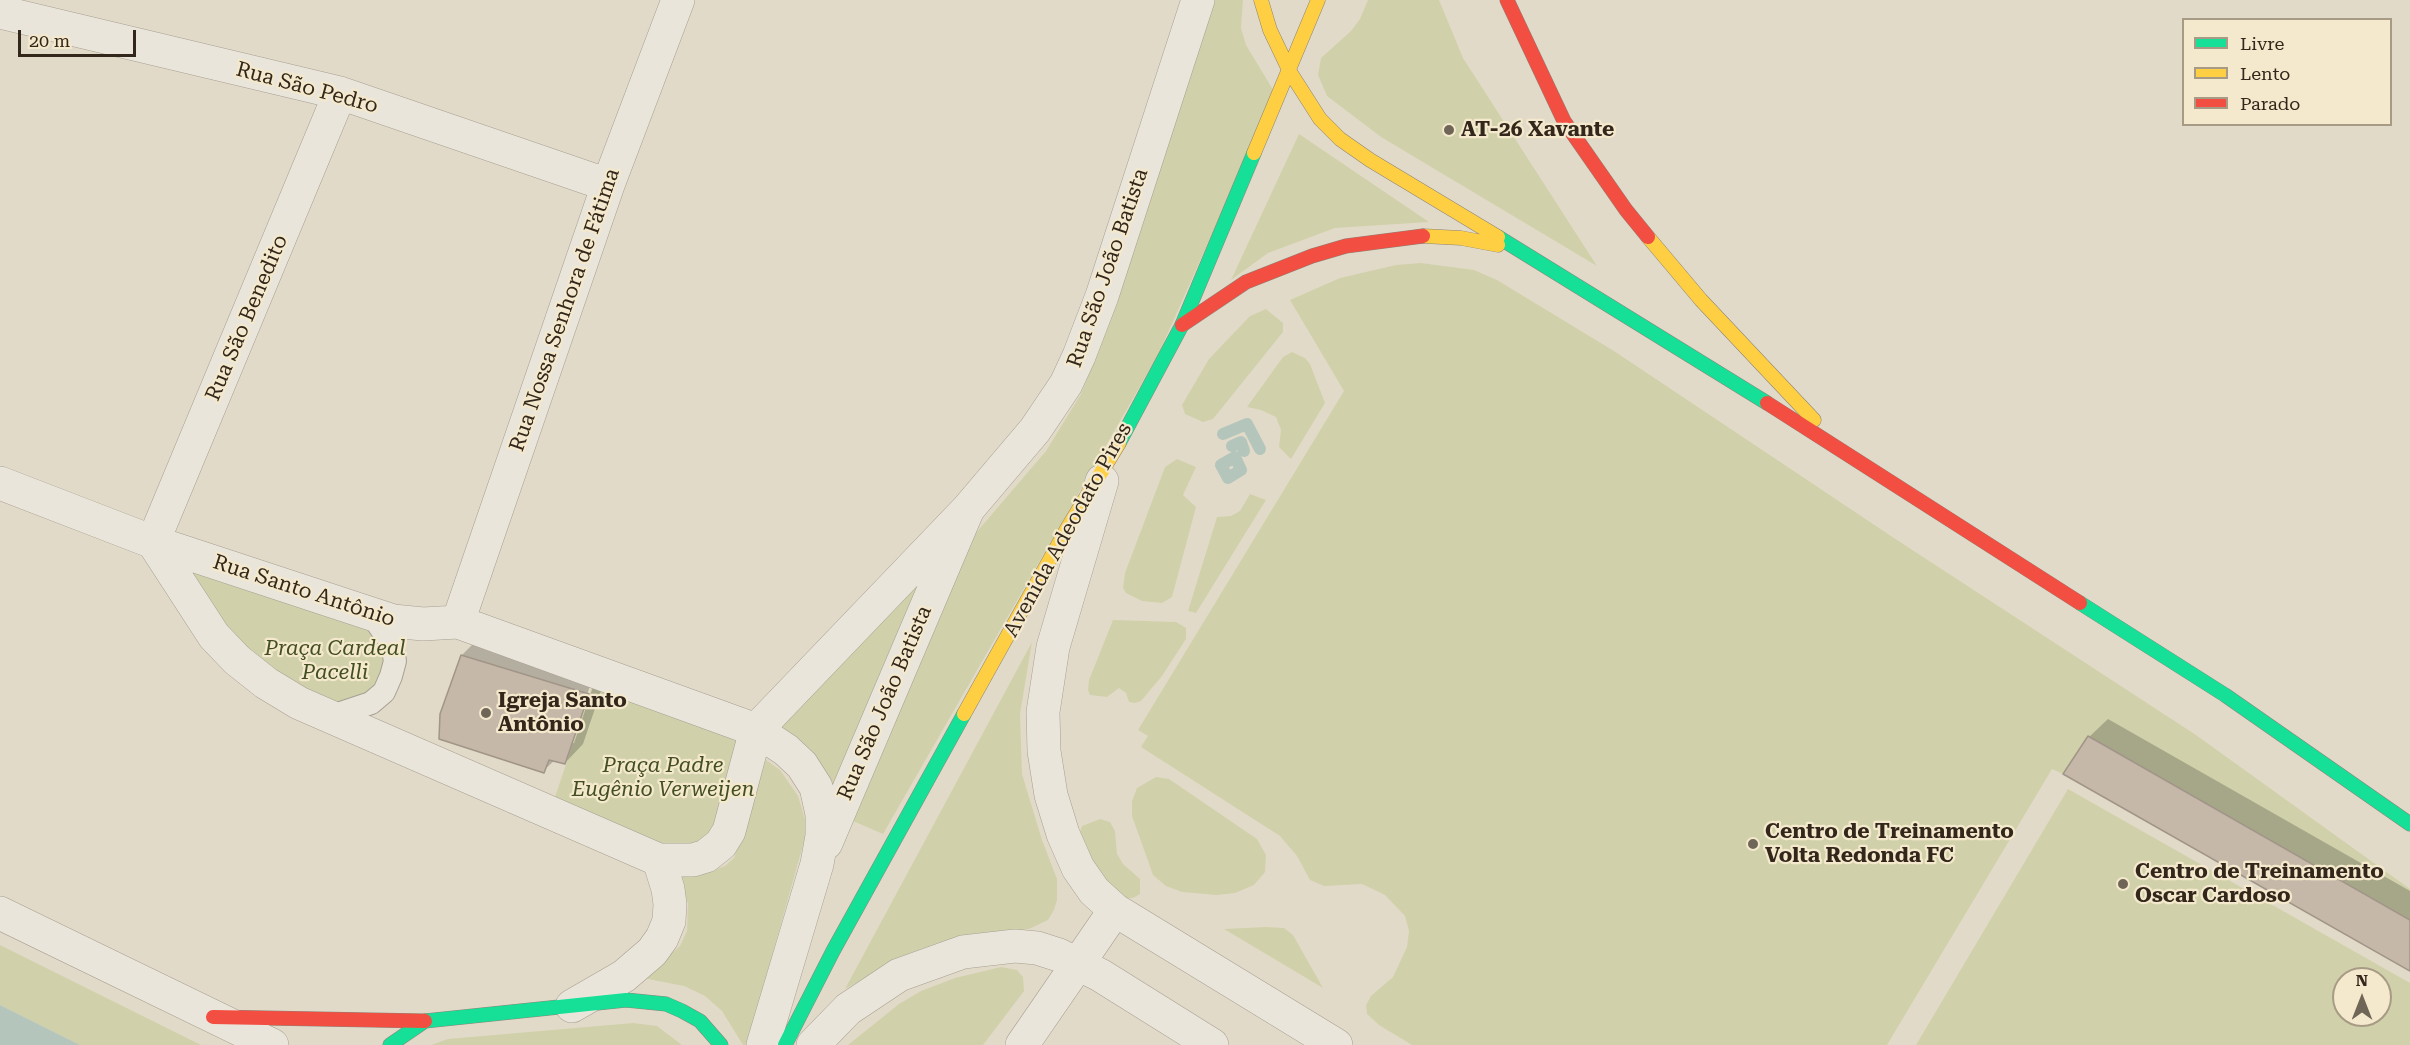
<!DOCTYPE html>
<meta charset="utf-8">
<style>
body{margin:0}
#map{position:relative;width:2410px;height:1045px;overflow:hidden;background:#e2dac8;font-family:"Roboto Serif",serif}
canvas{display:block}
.legend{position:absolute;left:2182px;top:18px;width:210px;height:108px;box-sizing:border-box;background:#f4e9cc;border:2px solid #a79b85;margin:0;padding:8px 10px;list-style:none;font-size:18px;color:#33271b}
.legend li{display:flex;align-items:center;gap:12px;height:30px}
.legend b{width:30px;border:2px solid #a79b85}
.north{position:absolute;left:2332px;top:967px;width:60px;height:60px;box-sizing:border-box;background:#f4e9cc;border:2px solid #a79b85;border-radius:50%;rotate:0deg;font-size:16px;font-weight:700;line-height:24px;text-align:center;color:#33271b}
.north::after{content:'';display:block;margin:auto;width:21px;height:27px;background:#706658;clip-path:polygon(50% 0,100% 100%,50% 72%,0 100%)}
.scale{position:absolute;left:18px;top:30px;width:118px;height:27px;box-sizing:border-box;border:3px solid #33271b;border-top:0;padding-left:8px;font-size:18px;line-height:21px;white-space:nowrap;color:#33271b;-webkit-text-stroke:4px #f4e9cc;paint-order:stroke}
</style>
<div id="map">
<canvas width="2410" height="1045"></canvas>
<ul class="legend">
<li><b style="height:8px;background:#16e098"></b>Livre</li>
<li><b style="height:8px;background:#ffcf43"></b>Lento</li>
<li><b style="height:8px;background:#f24e42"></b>Parado</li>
</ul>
<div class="north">N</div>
<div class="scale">20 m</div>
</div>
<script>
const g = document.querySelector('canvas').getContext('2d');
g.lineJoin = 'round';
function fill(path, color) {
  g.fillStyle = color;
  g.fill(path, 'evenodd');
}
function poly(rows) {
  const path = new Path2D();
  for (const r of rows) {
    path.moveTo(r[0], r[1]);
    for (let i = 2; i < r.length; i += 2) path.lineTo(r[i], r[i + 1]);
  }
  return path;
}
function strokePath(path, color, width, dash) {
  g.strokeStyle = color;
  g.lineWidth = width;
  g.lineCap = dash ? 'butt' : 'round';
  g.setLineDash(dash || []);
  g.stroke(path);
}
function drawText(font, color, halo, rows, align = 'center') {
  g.font = font + ' "Roboto Serif",serif';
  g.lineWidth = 4.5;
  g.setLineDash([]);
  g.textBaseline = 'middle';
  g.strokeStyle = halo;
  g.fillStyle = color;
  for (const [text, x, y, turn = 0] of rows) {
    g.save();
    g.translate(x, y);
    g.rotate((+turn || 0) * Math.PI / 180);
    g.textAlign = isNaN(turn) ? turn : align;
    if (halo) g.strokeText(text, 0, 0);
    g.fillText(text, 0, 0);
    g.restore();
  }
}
const green = poly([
 [1210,0,1243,0,1241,28,1246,45,1275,93,1158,355,883,834,853,821,969,541,1046,451,1081,394,1095,359],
 [1368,0,1439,0,1463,58,1597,266,1381,137,1327,96,1318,75,1321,58,1351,31,1360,19],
 [1299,134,1429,222,1335,228,1268,253,1231,280],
 [1421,263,1474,270,1497,280,1614,351,1894,538,2196,735,2410,889,2410,920,2088,736,2063,774,2052,769,1887,1045,1412,1045,1379,1025,1367,1014,1366,1005,1371,996,1393,977,1407,947,1409,931,1405,916,1385,895,1362,884,1324,886,1310,880,1297,856,1280,836,1141,747,1148,736,1138,730,1344,391,1290,300,1340,278,1396,265],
 [1266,309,1283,323,1283,332,1213,419,1203,422,1185,414,1182,405,1209,359,1250,316],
 [1292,352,1305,358,1310,364,1325,403,1291,459,1279,447,1281,430,1276,417,1261,410,1247,407,1283,357],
 [1177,459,1196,467,1183,495,1196,507,1172,597,1162,603,1142,601,1126,593,1123,588,1125,573,1165,467],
 [1250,494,1266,500,1196,613,1188,611,1217,517,1231,516,1240,511],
 [938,557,835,806,824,772,812,751,797,737,775,726],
 [177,559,371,624,387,660,374,693,337,708,245,656],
 [1113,620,1176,622,1186,628,1186,639,1162,676,1141,701,1135,703,1129,702,1126,693,1119,688,1107,697,1090,695,1088,690,1089,680],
 [1032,642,1020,714,1022,774,1042,840,1057,879,1057,900,1054,910,1048,920,1029,929,973,934,938,943,910,953,845,989],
 [595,678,742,736,724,828,688,855,552,806],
 [766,760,780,770,798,796,805,819,805,838,747,1045,743,1045,722,1011,705,996,684,986,643,978,680,946,687,931,688,904,679,872,714,870,725,866,734,858],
 [1156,777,1169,779,1257,839,1266,855,1265,872,1254,885,1235,893,1217,895,1182,892,1166,886,1153,875,1132,816,1132,801,1137,788],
 [2068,789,2410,983,2410,1045,1916,1045],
 [2344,979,2380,979,2380,1015,2344,1015],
 [1100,819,1110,822,1115,831,1117,854,1123,864,1140,879,1140,894,1133,898,1125,898,1106,883,1078,837,1082,826],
 [1266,927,1284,928,1293,935,1323,988,1224,929],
 [0,945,201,1045,80,1045,0,1005],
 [1001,967,1017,970,1023,977,1024,991,983,1045,848,1045,899,1004,921,991,955,978],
 [633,1023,657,1026,682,1045,431,1045,448,1039]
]);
const water = poly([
 [0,1005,80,1045,0,1045]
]);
const shadow = poly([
 [480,637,606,676,583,744,565,763,555,760,543,771,462,655],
 [590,686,593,687,574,743,571,743],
 [2108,719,2410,891,2410,969,2089,737]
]);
const stream = poly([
 [1223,434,1247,424,1260,449],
 [1232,446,1241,442,1244,451],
 [1235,457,1241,470,1228,478,1221,465,1235,457]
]);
const building = poly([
 [461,655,589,694,565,764,549,760,544,773,439,739,440,714,461,655],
 [2088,736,2410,920,2410,971,2063,774,2088,736]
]);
const lane = poly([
 [332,716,371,703,384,692,391,676,395,661,392,645,371,614]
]);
const street = poly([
 [0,12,340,93,608,185],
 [340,93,153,542,214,636,237,660,266,683,299,703,659,860,693,860,706,856,721,844,729,831,756,730,968,509],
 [1102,481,1053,647,1043,712,1044,751,1051,795,1063,834,1078,868,1094,891,1115,910,1336,1045],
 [0,483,153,542,393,621,423,624,458,622,756,730,786,750,802,765,816,787,822,814,822,836,817,864,763,1045],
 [458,622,608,185,678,0],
 [826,843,968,509,1035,430,1066,384,1079,356,1102,296,1198,0],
 [0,913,272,1045],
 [572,1006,624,976,652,952,662,938,669,921,670,904,668,889,659,860],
 [813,1045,848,1009,899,975,963,952,1015,946,1037,948,1059,955,1100,975,1212,1045],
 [1022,1045,1115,910]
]);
const fast = poly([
 [1498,237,1767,403],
 [1119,443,1182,325,1254,153],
 [2080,603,2225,695,2410,824],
 [390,1045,425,1021,626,1000,666,1004,682,1011,700,1021,721,1045],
 [785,1045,833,951,964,714]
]);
const slow = poly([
 [1261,0,1270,30,1290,72,1320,119,1340,139,1370,160,1498,237],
 [1254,153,1318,0],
 [1423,236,1461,238,1498,245],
 [1648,237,1701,300,1814,420],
 [964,714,1068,527,1119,443]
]);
const jam = poly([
 [1507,0,1564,121,1626,210,1648,237],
 [1182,325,1246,282,1312,256,1346,246,1423,236],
 [1767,403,2080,603],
 [213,1017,425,1021]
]);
const markers = [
 [1449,130,6,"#706658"],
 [486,713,6,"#706658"],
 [1753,844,6,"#706658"],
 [2123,884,6,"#706658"]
];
const streetNames = [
 ["Rua São Pedro",307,88,15],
 ["Rua São João Batista",1108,268,-71],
 ["Rua Nossa Senhora de Fátima",565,310,-71],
 ["Rua São Benedito",247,318,-67],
 ["Avenida Adeodato Pires",1068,530,-61],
 ["Rua Santo Antônio",304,591,18],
 ["Rua São João Batista",885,703,-67]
];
const poiNames = [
 ["AT-26 Xavante",1461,130],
 ["Igreja Santo",498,701],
 ["Antônio",498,725],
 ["Centro de Treinamento",1765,832],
 ["Volta Redonda FC",1765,856],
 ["Centro de Treinamento",2135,872],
 ["Oscar Cardoso",2135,896]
];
const parkNames = [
 ["Praça Cardeal",335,649],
 ["Pacelli",335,673],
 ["Praça Padre",663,766],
 ["Eugênio Verweijen",663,790]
];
fill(green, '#d0d1aa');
fill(water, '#b4c6bb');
fill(shadow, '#0003');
strokePath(stream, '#b4c6bb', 12);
fill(building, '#c5b8a9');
strokePath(building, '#a19588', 1.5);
strokePath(lane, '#a69f92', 24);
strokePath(street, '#a69f92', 34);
strokePath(fast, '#8c8478', 15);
strokePath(slow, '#8c8478', 15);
strokePath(jam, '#8c8478', 15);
strokePath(lane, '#eae5da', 22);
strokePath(street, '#eae5da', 33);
strokePath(fast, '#16e098', 14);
strokePath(slow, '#ffcf43', 14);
strokePath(jam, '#f24e42', 14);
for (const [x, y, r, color] of markers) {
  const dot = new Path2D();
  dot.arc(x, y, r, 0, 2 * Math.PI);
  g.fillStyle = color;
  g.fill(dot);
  strokePath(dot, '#f4e9cc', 2);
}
drawText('21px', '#33271b', '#f4e9cc', streetNames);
drawText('bold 21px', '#33271b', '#f4e9cc', poiNames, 'left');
drawText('italic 21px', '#434f22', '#f4e9cc', parkNames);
</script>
